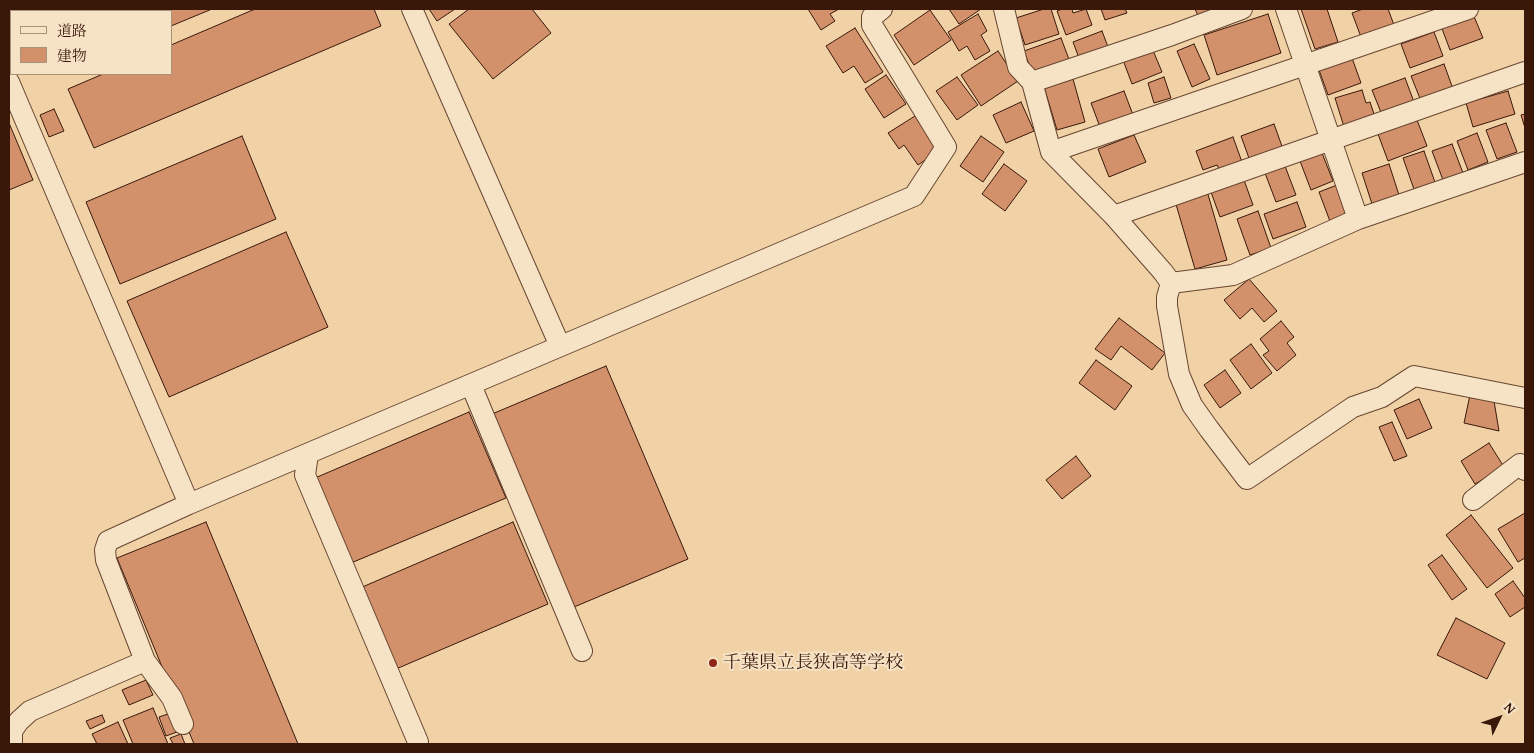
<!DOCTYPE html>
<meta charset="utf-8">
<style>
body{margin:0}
#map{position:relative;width:1534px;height:753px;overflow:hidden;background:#f1d2a6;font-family:"Gentium Book Plus","Noto Serif JP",serif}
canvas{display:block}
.frame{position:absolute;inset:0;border:10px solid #39180a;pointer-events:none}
.legend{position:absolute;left:10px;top:10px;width:162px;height:65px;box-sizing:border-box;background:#f6e2c5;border:1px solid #aa917a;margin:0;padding:6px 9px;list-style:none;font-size:15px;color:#39180a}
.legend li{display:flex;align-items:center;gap:10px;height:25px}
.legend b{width:25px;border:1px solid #aa917a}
.north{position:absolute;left:1474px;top:693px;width:50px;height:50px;-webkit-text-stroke:4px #f6e2c5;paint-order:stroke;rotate:48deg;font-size:14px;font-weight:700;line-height:20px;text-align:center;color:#39180a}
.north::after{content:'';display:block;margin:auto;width:18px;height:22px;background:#39180a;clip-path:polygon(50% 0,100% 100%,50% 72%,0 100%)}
</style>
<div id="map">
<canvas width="1534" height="753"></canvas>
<div class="frame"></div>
<ul class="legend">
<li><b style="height:6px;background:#f6e2c5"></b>道路</li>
<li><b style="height:14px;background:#d2916b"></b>建物</li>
</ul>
<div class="north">N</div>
</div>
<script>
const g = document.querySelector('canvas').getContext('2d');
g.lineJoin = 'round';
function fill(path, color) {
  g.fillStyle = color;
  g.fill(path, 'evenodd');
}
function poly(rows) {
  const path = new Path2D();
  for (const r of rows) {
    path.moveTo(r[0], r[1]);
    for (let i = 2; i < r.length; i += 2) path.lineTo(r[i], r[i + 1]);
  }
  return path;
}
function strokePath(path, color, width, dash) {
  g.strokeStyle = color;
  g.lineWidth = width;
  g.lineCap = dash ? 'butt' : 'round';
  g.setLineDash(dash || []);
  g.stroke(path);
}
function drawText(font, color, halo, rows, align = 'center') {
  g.font = font + ' "Gentium Book Plus","Noto Serif JP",serif';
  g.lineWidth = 4;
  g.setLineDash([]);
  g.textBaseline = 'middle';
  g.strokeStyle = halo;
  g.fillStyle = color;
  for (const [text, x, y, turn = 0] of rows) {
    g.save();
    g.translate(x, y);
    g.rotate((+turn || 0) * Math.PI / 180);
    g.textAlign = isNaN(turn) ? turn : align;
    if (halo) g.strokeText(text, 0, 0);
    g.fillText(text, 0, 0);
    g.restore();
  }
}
const building = poly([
 [46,9,212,9,171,26,171,11,41,11,46,9],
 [255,9,374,9,381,26,94,148,68,89,103,74,171,74,171,45,255,9],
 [429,9,455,9,437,21,429,9],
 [469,9,532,9,551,33,493,79,449,24,469,9],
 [808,9,839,9,830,14,835,21,821,30,808,9],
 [949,9,981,9,959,24,949,9],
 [1044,9,1051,9,1059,34,1025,45,1016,18,1044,9],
 [1062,9,1072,9,1073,13,1086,9,1092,25,1066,35,1057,11,1062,9],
 [1101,9,1125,9,1127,13,1105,20,1101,9],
 [1195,9,1230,9,1200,20,1195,9],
 [1301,9,1327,9,1338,42,1315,49,1301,9],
 [1363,9,1388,9,1394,25,1361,37,1352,13,1363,9],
 [930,10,951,40,914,65,894,35,930,10],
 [978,14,987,31,981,35,990,51,975,60,967,46,959,51,948,32,978,14],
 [1268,14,1281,53,1217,75,1204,35,1268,14],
 [1473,14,1483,38,1450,50,1441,26,1473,14],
 [11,26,11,55,9,49,9,27,11,26],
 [855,28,883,72,865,83,854,66,843,73,826,46,855,28],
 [1102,31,1108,47,1079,58,1073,42,1102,31],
 [1434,32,1443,56,1410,68,1401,44,1434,32],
 [1061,38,1070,62,1033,75,1024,51,1061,38],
 [1194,44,1210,79,1192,87,1177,51,1194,44],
 [1152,48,1162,72,1132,84,1123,60,1152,48],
 [998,51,1018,81,981,106,961,75,998,51],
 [1352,58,1361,83,1328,95,1319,70,1352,58],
 [1444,64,1453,89,1421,101,1411,76,1444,64],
 [886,75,906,104,884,118,865,89,886,75],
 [957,77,978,105,957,120,936,91,957,77],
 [1164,77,1171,98,1154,103,1148,83,1164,77],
 [1405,78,1414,102,1382,115,1372,90,1405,78],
 [1073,79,1085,122,1057,130,1044,87,1073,79],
 [1362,90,1366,103,1370,102,1376,120,1345,130,1335,98,1362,90],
 [1124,91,1133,115,1100,127,1091,103,1124,91],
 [1508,91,1515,114,1473,127,1466,103,1508,91],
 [1021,102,1034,131,1006,143,993,115,1021,102],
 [54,109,64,131,49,137,40,115,54,109],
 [1525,114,1525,128,1521,115,1525,114],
 [915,116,938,151,918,165,904,145,899,149,888,133,915,116],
 [1417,120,1427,146,1388,161,1378,134,1417,120],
 [9,123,33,180,9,190,9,123],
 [1506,123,1517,152,1497,159,1486,130,1506,123],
 [1274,124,1283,149,1250,161,1241,136,1274,124],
 [1477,133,1488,162,1468,170,1457,141,1477,133],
 [1134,135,1146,162,1109,177,1098,149,1134,135],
 [242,136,276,219,120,284,86,202,242,136],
 [981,136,1004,152,983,182,960,166,981,136],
 [1233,137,1242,162,1220,171,1217,165,1203,170,1196,151,1233,137],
 [1452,144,1463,173,1443,180,1432,151,1452,144],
 [1424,151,1437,188,1416,195,1403,158,1424,151],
 [1322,153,1333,181,1311,190,1300,161,1322,153],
 [1004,164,1027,181,1005,211,982,194,1004,164],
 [1389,164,1399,195,1372,204,1362,173,1389,164],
 [1285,166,1296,195,1276,202,1265,173,1285,166],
 [1244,180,1253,205,1220,217,1211,192,1244,180],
 [1337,185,1349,217,1331,224,1319,192,1337,185],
 [1207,191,1227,260,1195,269,1175,201,1207,191],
 [1297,202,1306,227,1273,239,1264,214,1297,202],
 [1258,211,1271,248,1250,255,1237,219,1258,211],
 [286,232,328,327,169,397,127,301,286,232],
 [1249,279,1277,311,1264,322,1252,308,1240,319,1224,300,1249,279],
 [1119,318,1165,353,1152,370,1121,346,1111,360,1095,349,1119,318],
 [1281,321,1294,337,1287,343,1296,355,1277,371,1263,355,1269,351,1260,339,1281,321],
 [1251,344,1272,373,1251,389,1230,360,1251,344],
 [1096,360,1132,386,1115,410,1079,383,1096,360],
 [606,366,688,559,574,607,492,414,606,366],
 [1225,370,1241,393,1220,408,1204,385,1225,370],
 [1470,395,1494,401,1499,431,1464,423,1470,395],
 [1419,399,1432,428,1407,439,1394,410,1419,399],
 [469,412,506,498,351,563,315,478,469,412],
 [1392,422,1407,456,1394,461,1379,427,1392,422],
 [1489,443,1504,467,1475,484,1461,461,1489,443],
 [1076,456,1091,476,1062,499,1046,480,1076,456],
 [1525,513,1525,558,1518,562,1498,529,1525,513],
 [1471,515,1513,568,1487,588,1446,535,1471,515],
 [206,522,298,744,194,744,117,558,206,522],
 [513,522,548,604,396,669,360,588,513,522],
 [1442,555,1467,589,1452,600,1428,565,1442,555],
 [1513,581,1525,598,1525,607,1510,617,1495,594,1513,581],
 [1456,618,1505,643,1487,679,1437,655,1456,618],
 [146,680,153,695,129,705,122,690,146,680],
 [153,708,168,744,133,744,123,720,153,708],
 [171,713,177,732,166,736,159,717,171,713],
 [102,715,105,722,90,729,86,721,102,715],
 [118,722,128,744,97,744,92,734,118,722],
 [181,734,185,744,173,744,170,738,181,734]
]);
const minor = poly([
 [412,9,560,346],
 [1004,9,1018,67,1032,82,1051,152,1114,216,1163,272,1171,283],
 [1286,9,1358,219],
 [9,82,189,504],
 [1032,82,1172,35,1242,9],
 [1051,152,1468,9],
 [1114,216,1525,72],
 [1171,283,1167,297,1167,306,1179,374,1192,405,1209,429,1247,479,1353,407,1382,397,1414,376,1525,398],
 [1171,283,1233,275,1358,219,1525,162],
 [471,385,582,651],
 [308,454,305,475,418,742],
 [1473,500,1520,464,1525,470],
 [183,724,172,698,145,661,106,560,105,550,108,541,189,504,914,196,946,147,872,25,872,17,882,9],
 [12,744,12,731,19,721,30,711,145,661]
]);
const markers = [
 [713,663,5,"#8f2418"]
];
const poiNames = [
 ["千葉県立長狭高等学校",723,663]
];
fill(building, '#d2916b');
strokePath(building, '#39180a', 1);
strokePath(minor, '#674631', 22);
strokePath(minor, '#f6e2c5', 20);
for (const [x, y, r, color] of markers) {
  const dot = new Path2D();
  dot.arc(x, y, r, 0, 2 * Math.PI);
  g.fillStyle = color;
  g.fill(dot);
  strokePath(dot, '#f6e2c5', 2);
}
drawText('18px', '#39180a', '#f6e2c5', poiNames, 'left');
</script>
